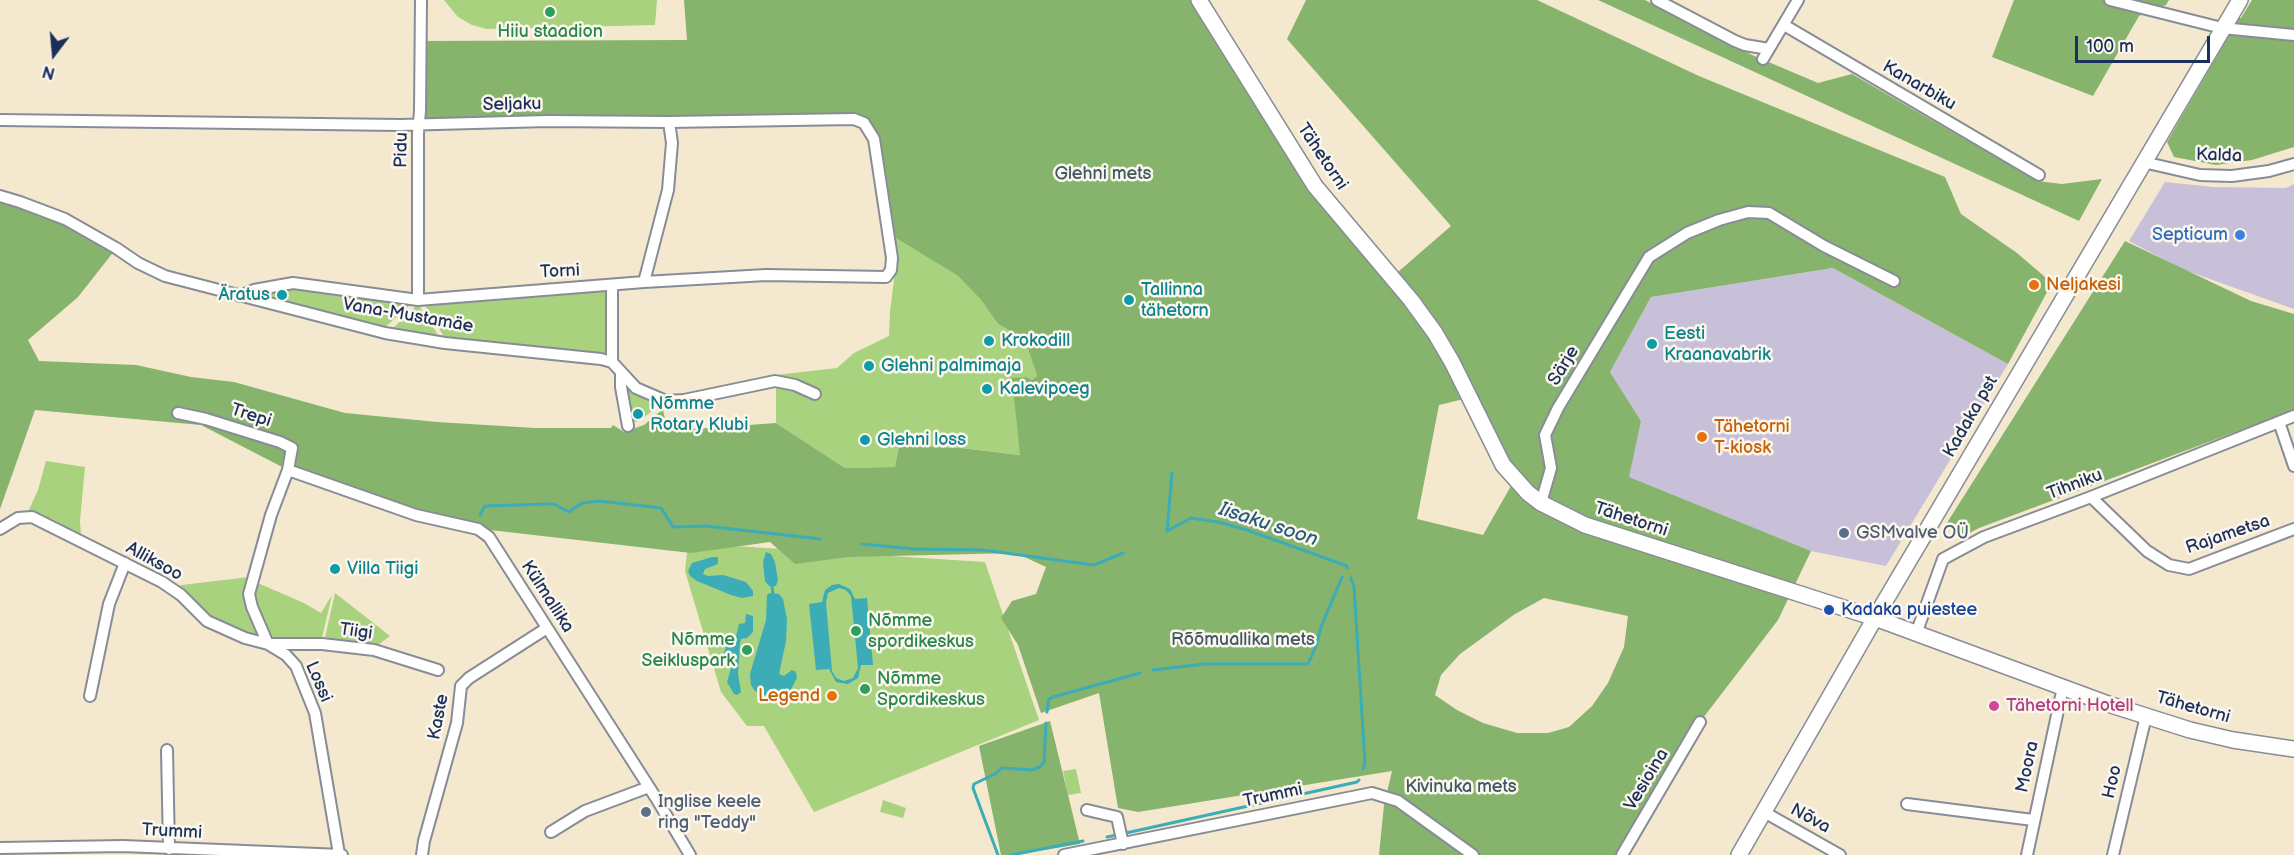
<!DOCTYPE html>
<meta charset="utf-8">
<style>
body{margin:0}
#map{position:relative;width:2294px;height:855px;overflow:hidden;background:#f4e8cf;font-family:"Balsamiq Sans",sans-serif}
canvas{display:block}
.north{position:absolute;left:24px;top:24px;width:60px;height:60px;-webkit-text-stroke:4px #fbf7ec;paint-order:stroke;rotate:196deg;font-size:16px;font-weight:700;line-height:24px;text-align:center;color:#1b2f5e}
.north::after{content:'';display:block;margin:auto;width:21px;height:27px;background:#1b2f5e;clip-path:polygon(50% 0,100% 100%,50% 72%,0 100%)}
.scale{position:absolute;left:2075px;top:36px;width:135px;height:27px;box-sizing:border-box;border:3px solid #1b2f5e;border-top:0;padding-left:8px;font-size:18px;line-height:21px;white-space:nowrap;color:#1b2f5e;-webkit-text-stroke:4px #fbf7ec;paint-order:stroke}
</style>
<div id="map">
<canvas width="2294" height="855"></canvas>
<div class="north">N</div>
<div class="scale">100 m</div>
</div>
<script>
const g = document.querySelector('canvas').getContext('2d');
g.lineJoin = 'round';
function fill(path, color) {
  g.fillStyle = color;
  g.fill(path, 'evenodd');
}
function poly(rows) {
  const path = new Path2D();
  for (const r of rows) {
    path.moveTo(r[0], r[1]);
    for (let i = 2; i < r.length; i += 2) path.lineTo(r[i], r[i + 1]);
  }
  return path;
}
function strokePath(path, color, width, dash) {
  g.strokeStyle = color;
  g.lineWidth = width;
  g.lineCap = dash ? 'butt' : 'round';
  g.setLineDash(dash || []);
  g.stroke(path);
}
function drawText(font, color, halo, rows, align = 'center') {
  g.font = font + ' "Balsamiq Sans",sans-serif';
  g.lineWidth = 5;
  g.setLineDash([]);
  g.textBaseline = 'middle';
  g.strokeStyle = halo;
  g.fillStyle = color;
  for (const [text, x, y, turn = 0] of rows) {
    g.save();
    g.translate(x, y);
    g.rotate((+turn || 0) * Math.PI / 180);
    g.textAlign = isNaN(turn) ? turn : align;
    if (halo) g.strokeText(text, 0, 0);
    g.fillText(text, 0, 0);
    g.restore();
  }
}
const industrial = poly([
 [2165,182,2213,187,2286,188,2294,184,2294,309,2182,269,2129,241],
 [1833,268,2008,364,1886,566,1811,551,1628,477,1641,421,1610,372,1651,297]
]);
const green = poly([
 [444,0,657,0,655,25,487,29,472,25,458,17],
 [894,237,958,276,981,300,998,324,1014,333,1026,343,1037,376,1032,380,1016,416,1021,455,961,448,899,446,895,467,845,468,776,423,776,375,837,368,854,353,889,336,890,312,896,264],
 [284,287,413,302,383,329,263,296,260,294],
 [609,288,608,356,446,340,423,302],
 [418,304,440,338,390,331],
 [626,385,659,403,658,406,642,419,636,422,631,421],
 [46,461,85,467,80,521,81,536,52,519,28,512,38,490],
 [688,543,985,562,1039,720,814,812,764,726,747,726,721,692,685,571],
 [249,577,259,636,211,621,174,586],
 [260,584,304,603,321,613,332,595,321,642,273,637,264,623,256,603,256,586],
 [335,593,390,636,374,648,324,642],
 [1076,769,1081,793,1068,795,1063,771],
 [883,800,906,808,903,818,880,812]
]);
const forest = poly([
 [684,0,1199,0,1315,186,1391,278,1451,226,1287,39,1306,0,1537,0,1699,76,1945,177,1961,214,2017,253,2052,283,2008,364,1833,268,1651,297,1610,372,1641,421,1629,477,1811,551,1778,620,1700,722,1622,855,1379,855,1384,805,1392,771,1138,812,1118,808,1099,693,1041,713,1018,645,1001,618,1012,601,1036,594,1046,567,1016,553,848,557,795,564,770,542,691,553,490,530,416,515,288,470,201,425,35,410,0,509,0,199,23,203,115,250,78,297,28,340,39,361,136,365,191,377,234,382,345,413,437,422,535,428,611,428,613,425,624,432,644,425,663,409,667,431,776,423,845,468,895,467,899,446,961,448,1020,455,1012,378,1026,377,1032,380,1037,376,1026,343,1014,333,998,324,981,300,958,276,894,237,874,139,864,123,419,123,422,41,687,40],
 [1468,398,1515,479,1483,535,1417,519,1439,405],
 [1544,598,1628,616,1624,647,1608,683,1592,706,1569,727,1548,733,1517,733,1483,723,1457,710,1435,695,1441,675,1460,654,1515,614],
 [1598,0,1645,0,1752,55,1818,83,1852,74,2037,181,2062,184,2102,179,2079,221],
 [2014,0,2169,0,2166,5,2139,16,2093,96,1992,57],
 [2252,0,2294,0,2294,147,2252,160,2216,165,2174,157,2167,142,2239,18,2241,18],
 [2125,241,2251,301,2294,314,2294,410,1979,528,1962,537,1945,526],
 [1050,721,1080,844,1014,855,1001,855,979,746]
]);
const water = poly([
 [766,552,771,554,775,562,778,580,776,586,769,586,765,581,763,562],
 [712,557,718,557,718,564,705,569,703,574,708,576,723,575,746,582,753,591,753,596,742,598,731,595,697,581,690,576,688,571,692,563],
 [839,584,850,589,855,599,867,598,873,665,861,665,858,678,848,684,836,682,829,669,816,670,809,604,822,602,825,590,832,585],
 [839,588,846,590,851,596,858,668,853,678,844,681,836,678,832,671,826,603,828,593],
 [770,593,779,594,783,599,787,619,786,641,779,674,784,676,792,670,796,672,797,678,788,695,774,699,755,691,751,685,750,674,766,620,767,595],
 [746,614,753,616,753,632,747,638,741,639,740,643,738,674,741,692,737,695,734,694,727,682,731,668,724,653,727,644,736,636,739,624,745,623]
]);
const stream = poly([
 [1172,473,1167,531,1191,518,1218,522,1247,530,1347,566,1347,568],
 [480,515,485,506,548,504,554,504,569,512,582,503,599,501,661,508,673,527,706,526,820,539],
 [862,544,915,549,983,550,1094,565,1123,553],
 [1351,578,1354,587,1365,763,1363,769],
 [772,586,773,593],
 [1153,670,1204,664,1308,664,1316,646,1321,627,1342,577],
 [1047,712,1049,699,1053,697,1140,673],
 [1126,833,1357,782,1359,780],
 [1107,837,1117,835],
 [998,855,973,788,974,784,995,774,1002,768,1032,770,1040,767,1044,762,1046,723],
 [1011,855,1083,841]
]);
const street = poly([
 [1657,0,1735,41,1745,45,1769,49],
 [2110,0,2222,28,2294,35],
 [1784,25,2039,175],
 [1763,59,1798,0],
 [0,120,400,125,548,121,669,122,854,119,864,123,874,139,892,258,891,270,886,277,766,275,644,282,418,300,293,283,254,290,240,296],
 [2143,162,2200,175,2232,176,2269,171,2294,164],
 [0,196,20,202,65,219,116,248,138,263,165,276,385,333,445,343,601,359,612,362,636,388,666,401,684,400,775,381,795,385,815,394],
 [644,282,668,190,672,143,669,122],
 [612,285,612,362],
 [418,300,418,133,420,111,421,0],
 [621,374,621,387,628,426],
 [178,413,206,419,280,442,292,448,288,470,271,515,249,594,252,607,268,644,286,655,296,666,315,713,339,854],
 [2279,422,2294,466],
 [288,470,416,515,478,529,489,537,656,798,690,855],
 [2091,497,2147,551,2169,565,2189,569,2294,529],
 [1541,503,1551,468,1545,435,1558,408,1649,257,1687,233,1719,220,1748,212,1769,213,1824,246,1894,281],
 [0,529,18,518,32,517,162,582,181,595,207,621,245,638,268,644,322,644,374,650,438,670],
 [1916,634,1943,559,1984,537,2091,497,2294,416],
 [90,696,109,604,125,563],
 [167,750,169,849],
 [1907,804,2033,820],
 [1087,810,1117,817,1123,844],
 [1764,812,1840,855],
 [551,832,585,811,649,787],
 [0,848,123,846,342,855],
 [422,855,424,841,457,723,461,686,469,678,547,628],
 [1064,855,1372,793,1398,801,1473,855],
 [1622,855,1700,722],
 [2027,855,2063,687],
 [2113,855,2146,716]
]);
const secondary = poly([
 [1199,0,1315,186,1411,300,1435,333,1452,362,1503,465,1528,493,1541,503,1585,525,1875,618,2108,704,2190,730,2233,740,2294,749],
 [1739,855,1875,618,2240,0]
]);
const markers = [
 [550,12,6,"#2e9e5b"],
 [2240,235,6,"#3f7fe0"],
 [2034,285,6,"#e8710a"],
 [282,295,6,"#0f9aa8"],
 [1129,300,6,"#0f9aa8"],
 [989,341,6,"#0f9aa8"],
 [1652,344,6,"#0f9aa8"],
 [869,366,6,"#0f9aa8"],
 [987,389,6,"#0f9aa8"],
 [638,414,6,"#0f9aa8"],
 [1702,437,6,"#e8710a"],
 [865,440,6,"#0f9aa8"],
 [1844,533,6,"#5c6f8a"],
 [335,569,6,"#0f9aa8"],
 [1829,610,6,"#1a4fb4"],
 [856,631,6,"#2e9e5b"],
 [747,650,6,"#2e9e5b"],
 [865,689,6,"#2e9e5b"],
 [832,696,6,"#e8710a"],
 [1994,706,6,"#d1479c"],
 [646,812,6,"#5c6f8a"]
];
const leisureNames = [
 ["Hiiu staadion",550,32,"center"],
 ["Nõmme",868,621],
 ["spordikeskus",868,642],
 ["Nõmme",735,640,"right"],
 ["Seikluspark",735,661,"right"],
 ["Nõmme",877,679],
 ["Spordikeskus",877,700]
];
const streetNames = [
 ["Kanarbiku",1919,86,30],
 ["Seljaku",512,105,-1],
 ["Pidu",402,150,-89],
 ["Kalda",2219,156,2],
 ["Tähetorni",1322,157,56],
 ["Torni",560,272,-3],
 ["Vana-Mustamäe",408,316,10],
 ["Särje",1564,366,-59],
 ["Trepi",251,416,18],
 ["Kadaka pst",1971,417,-60],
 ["Tihniku",2075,485,-21],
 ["Tähetorni",1631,520,18],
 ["Rajametsa",2228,535,-19],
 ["Alliksoo",154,562,29],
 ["Külmallika",547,597,57],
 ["Tiigi",356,632,8],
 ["Lossi",318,682,67],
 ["Tähetorni",2193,708,16],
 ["Kaste",439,717,-79],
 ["Moora",2028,767,-78],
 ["Vesioina",1647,780,-59],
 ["Hoo",2113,782,-77],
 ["Trummi",1273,796,-12],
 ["Nõva",1810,819,29],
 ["Trummi",172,832,3]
];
const parkNames = [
 ["Glehni mets",1103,174],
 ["Rõõmuallika mets",1243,640],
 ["Kivinuka mets",1461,787]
];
const shopNames = [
 ["Septicum",2228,235]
];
const foodNames = [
 ["Neljakesi",2046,285],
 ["Tähetorni",1714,427],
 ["T-kiosk",1714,448],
 ["Legend",820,696,"right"]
];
const cultureNames = [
 ["Tallinna",1141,290],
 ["tähetorn",1141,311],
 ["Äratus",270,295,"right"],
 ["Eesti",1664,334],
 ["Kraanavabrik",1664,355],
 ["Krokodill",1001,341],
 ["Glehni palmimaja",881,366],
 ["Kalevipoeg",999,389],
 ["Nõmme",650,404],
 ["Rotary Klubi",650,425],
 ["Glehni loss",877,440],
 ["Villa Tiigi",347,569]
];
const serviceNames = [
 ["GSMvalve OÜ",1856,533],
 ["Inglise keele",658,802],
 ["ring \"Teddy\"",658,823]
];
const transitNames = [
 ["Kadaka puiestee",1841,610]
];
const hotelNames = [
 ["Tähetorni Hotell",2006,706]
];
const waterNames = [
 ["Iisaku soon",1268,525,18]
];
fill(industrial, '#c8bfd8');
fill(green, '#a8d27d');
fill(forest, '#86b46c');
fill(water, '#3cadb7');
strokePath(stream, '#3cadb7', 3);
strokePath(street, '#888c96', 14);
strokePath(secondary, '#888c96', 18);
strokePath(street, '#fff', 10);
strokePath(secondary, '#fff', 15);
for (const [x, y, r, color] of markers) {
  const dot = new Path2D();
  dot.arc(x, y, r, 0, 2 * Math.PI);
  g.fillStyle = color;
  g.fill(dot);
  strokePath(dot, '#fbf7ec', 2);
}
drawText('18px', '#27864d', '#fbf7ec', leisureNames, 'left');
drawText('18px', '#1b2f5e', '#fbf7ec', streetNames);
drawText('18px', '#3e5866', '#fbf7ec', parkNames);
drawText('18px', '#366cbe', '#fbf7ec', shopNames, 'right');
drawText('18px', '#c56008', '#fbf7ec', foodNames, 'left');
drawText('18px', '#0d838f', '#fbf7ec', cultureNames, 'left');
drawText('18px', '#4e5e75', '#fbf7ec', serviceNames, 'left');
drawText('18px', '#164399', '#fbf7ec', transitNames, 'left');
drawText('18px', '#b23c85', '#fbf7ec', hotelNames, 'left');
drawText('italic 20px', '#275b7d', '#fbf7ec', waterNames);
</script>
